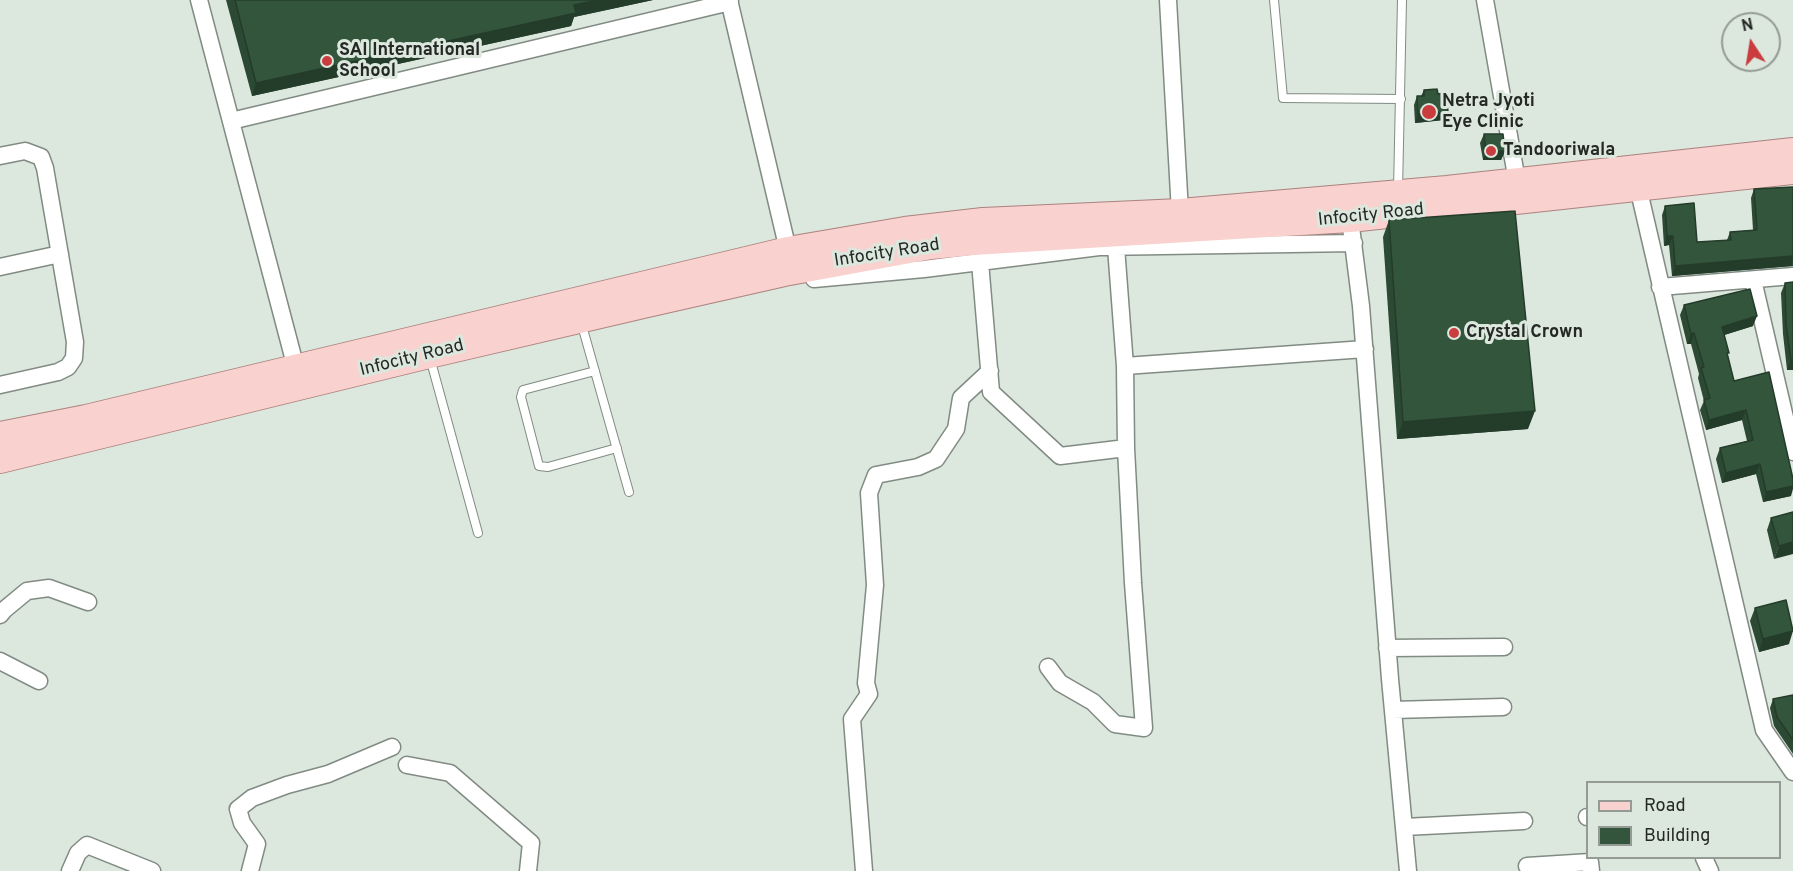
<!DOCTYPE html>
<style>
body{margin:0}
#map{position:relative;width:1793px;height:871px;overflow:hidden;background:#dce7de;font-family:Overpass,sans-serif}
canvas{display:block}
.legend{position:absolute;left:1586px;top:781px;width:195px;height:78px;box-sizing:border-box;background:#dce7de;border:2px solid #939b94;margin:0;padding:8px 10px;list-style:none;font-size:18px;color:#252926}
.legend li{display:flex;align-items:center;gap:12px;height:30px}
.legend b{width:30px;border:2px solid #939b94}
.north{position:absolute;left:1721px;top:12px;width:60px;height:60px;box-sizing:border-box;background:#dce7de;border:2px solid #939b94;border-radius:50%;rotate:348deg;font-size:16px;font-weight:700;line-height:24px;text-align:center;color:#252926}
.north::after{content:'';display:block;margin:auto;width:21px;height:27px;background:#cb3c3e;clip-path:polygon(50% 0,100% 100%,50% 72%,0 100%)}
</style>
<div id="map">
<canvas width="1793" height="871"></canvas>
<ul class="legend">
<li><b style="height:8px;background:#f9d1ce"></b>Road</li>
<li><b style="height:16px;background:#33553c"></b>Building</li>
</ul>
<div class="north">N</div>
</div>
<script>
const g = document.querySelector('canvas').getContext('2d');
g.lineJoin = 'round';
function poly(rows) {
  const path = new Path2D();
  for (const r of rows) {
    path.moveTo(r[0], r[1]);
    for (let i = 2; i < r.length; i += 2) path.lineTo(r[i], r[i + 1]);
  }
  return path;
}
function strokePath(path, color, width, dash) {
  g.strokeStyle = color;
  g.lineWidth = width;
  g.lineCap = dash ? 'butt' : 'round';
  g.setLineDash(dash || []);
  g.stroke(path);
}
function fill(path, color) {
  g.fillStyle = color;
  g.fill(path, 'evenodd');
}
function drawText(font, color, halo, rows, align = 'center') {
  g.font = font + ' Overpass,sans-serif';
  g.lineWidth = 6;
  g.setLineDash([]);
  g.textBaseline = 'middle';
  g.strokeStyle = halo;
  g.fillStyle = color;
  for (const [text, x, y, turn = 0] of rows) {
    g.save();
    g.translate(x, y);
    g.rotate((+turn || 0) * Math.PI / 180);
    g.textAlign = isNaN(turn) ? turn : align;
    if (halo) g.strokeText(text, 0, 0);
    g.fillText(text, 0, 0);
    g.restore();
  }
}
const lane = poly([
 [1274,0,1283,98,1401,99],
 [1398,191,1402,0],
 [581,322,629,492],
 [430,358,478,533],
 [595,371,523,390,521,397,539,466,548,467,617,448]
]);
const street = poly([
 [199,0,296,368],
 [729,0,788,250],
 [1168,0,1180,212],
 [1485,0,1517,181],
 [231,121,730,2],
 [0,156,25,151,41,157,45,168,75,342,74,358,68,367,58,372,0,385],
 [1638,187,1764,730,1793,772],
 [1350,219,1361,306,1390,679,1408,871],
 [980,262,991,392,1060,456,1126,448],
 [0,267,60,254],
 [814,279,924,269,1099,247,1354,243],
 [1753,280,1793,452],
 [1660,287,1793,276],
 [1125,366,1365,349],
 [0,615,4,610,27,591,49,588,88,602],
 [1387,648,1504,647],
 [0,661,39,681],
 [1048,667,1060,683,1093,702,1115,724,1144,728,1133,583,1126,448,1125,366,1116,247],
 [1393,710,1503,707],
 [407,765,450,773,531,843,528,871],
 [1587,817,1588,817],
 [1404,827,1524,821],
 [1704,858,1710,871],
 [1527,866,1590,862,1591,871],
 [70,871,78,853,87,845,152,871],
 [250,871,257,844,242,823,238,809,252,798,287,785,328,774,392,747],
 [864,871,852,719,869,694,866,683,875,585,869,493,876,475,918,467,936,459,956,429,961,398,990,371]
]);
const primary = poly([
 [0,435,86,418,788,250,905,230,983,221,1180,212,1320,200,1447,189,1793,151],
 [0,460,429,355,647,304,784,273,931,246,973,242,1350,219,1793,171]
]);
const wall = poly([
 [226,0,653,0,574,17,571,26,252,96],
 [1424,90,1438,94,1448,112,1444,120,1415,123,1414,105,1417,96,1421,96],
 [1484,134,1505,151,1501,160,1483,160,1480,143],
 [1793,187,1793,266,1672,276,1669,245,1664,246,1662,215,1665,206,1697,242,1727,240,1730,232,1753,230,1751,198,1754,189],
 [1389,220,1528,429,1397,439,1383,237],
 [1785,283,1793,370,1787,370,1783,334,1781,293],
 [1684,305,1753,326,1724,335,1728,357,1734,381,1791,496,1763,502,1756,474,1722,483,1716,459,1720,448,1747,441,1742,420,1706,430,1700,410,1704,401,1698,378,1699,374,1691,344,1687,344,1680,315],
 [1793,512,1774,559,1767,530,1771,518],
 [1755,608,1789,644,1759,652,1750,621],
 [1793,695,1793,754,1774,726,1770,708,1773,699]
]);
const shadedWall = poly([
 [598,0,653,0,574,17,571,26,252,96,256,83],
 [1448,112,1444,120,1415,123,1418,114],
 [1505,151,1501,160,1483,160,1486,152],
 [1667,236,1673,236,1669,245,1664,246],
 [1793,256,1792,266,1672,276,1675,266],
 [1757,316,1753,326,1718,337,1722,327],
 [1694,333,1691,344,1687,344,1691,334],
 [1791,360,1793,360,1793,370,1787,370],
 [1746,410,1742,420,1706,430,1709,420],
 [1535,411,1528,429,1397,439,1403,422],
 [1760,464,1756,474,1722,483,1726,473],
 [1793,486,1793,489,1791,496,1763,502,1766,492],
 [1793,542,1793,554,1774,559,1779,546],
 [1793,631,1789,644,1759,652,1763,639]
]);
const building = poly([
 [235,0,598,0,574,5,576,13,256,83,235,0],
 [1437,89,1438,94,1446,93,1448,112,1418,114,1417,96,1424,96,1424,90,1437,89],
 [1484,134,1503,134,1505,151,1486,152,1484,134],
 [1793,187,1793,256,1675,266,1673,236,1667,236,1665,206,1694,203,1697,242,1731,240,1730,232,1757,230,1754,189,1793,187],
 [1515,211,1535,411,1403,422,1389,220,1515,211],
 [1793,282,1793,360,1791,360,1786,324,1785,283,1793,282],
 [1750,289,1757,316,1722,327,1729,353,1727,353,1734,381,1769,372,1793,479,1793,486,1766,492,1760,464,1726,473,1720,448,1753,440,1746,410,1709,420,1704,400,1710,398,1701,368,1704,367,1694,333,1691,334,1684,305,1750,289],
 [1793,512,1793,542,1779,546,1771,518,1793,512],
 [1786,600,1793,631,1763,639,1755,608,1786,600],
 [1793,695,1793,740,1777,717,1773,699,1793,695]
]);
const markers = [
 [327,61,6,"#cb3c3e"],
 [1429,112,8,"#cb3c3e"],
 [1491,151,6,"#cb3c3e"],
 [1454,333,6,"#cb3c3e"]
];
const poiNames = [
 ["SAI International",339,51],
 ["School",339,72],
 ["Netra Jyoti",1442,102],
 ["Eye Clinic",1442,123],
 ["Tandooriwala",1503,151],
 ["Crystal Crown",1466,333]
];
const streetNames = [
 ["Infocity Road",1371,216,-6],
 ["Infocity Road",887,254,-9],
 ["Infocity Road",412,359,-14]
];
strokePath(lane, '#818b83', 10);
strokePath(street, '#818b83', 19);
strokePath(primary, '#ac827e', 28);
strokePath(lane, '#fff', 8);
strokePath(street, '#fff', 16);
strokePath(primary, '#f9d1ce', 26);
fill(wall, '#2c4934');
fill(shadedWall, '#243c2a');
fill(building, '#33553c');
strokePath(building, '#243c2a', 1.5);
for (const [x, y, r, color] of markers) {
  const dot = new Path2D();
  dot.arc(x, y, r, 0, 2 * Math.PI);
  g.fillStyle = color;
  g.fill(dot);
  strokePath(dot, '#dce7de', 2);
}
drawText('bold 18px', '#252926', '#dce7de', poiNames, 'left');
drawText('18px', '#252926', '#dce7de', streetNames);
</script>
